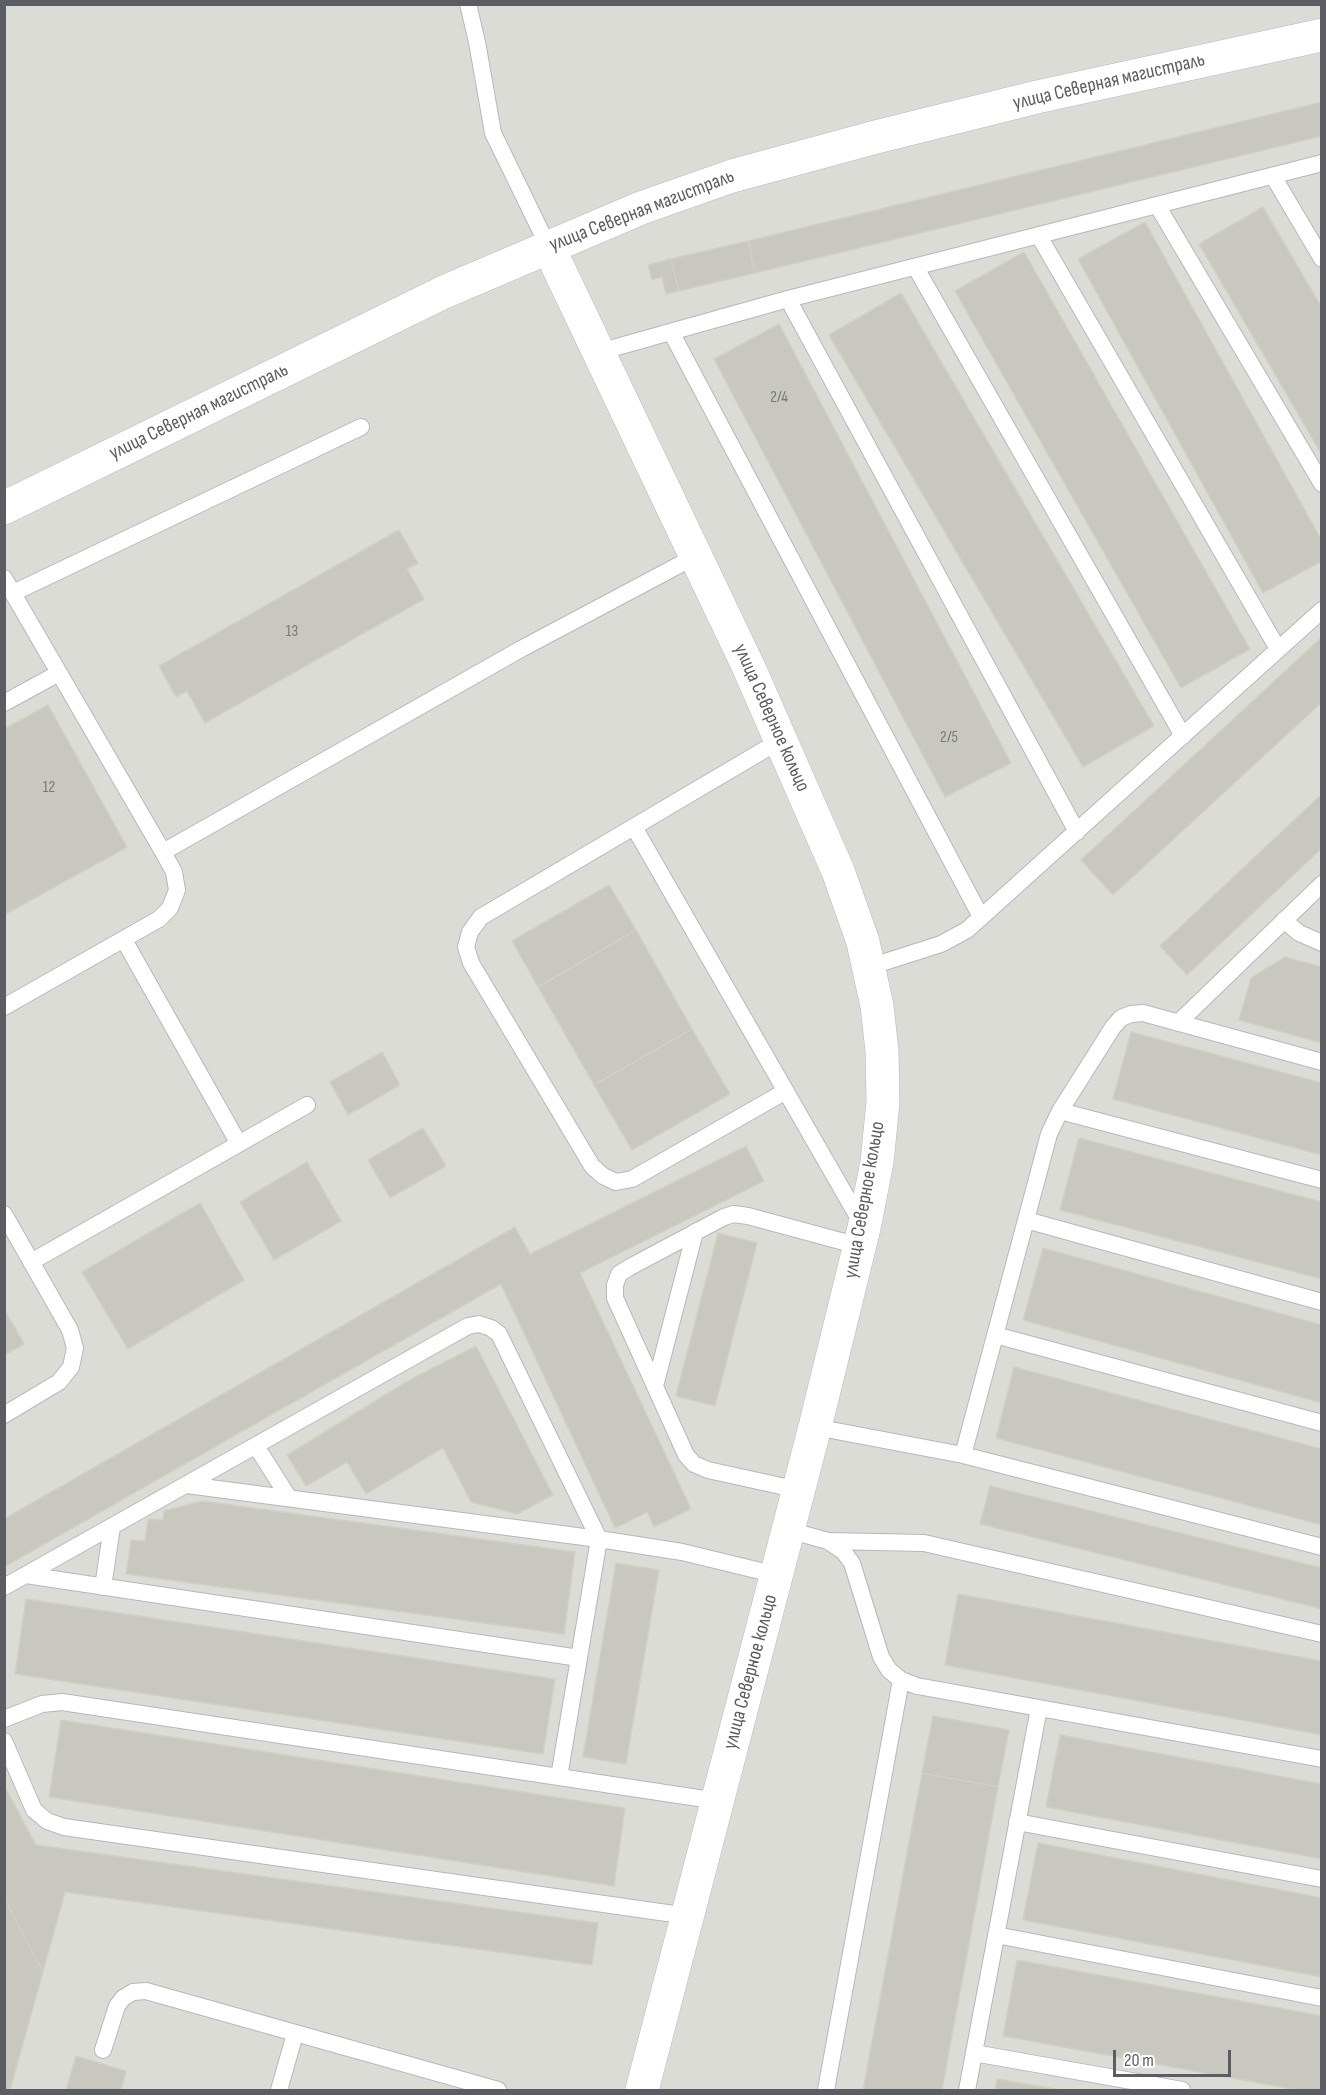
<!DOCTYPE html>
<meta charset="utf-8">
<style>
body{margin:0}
#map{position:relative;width:1326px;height:2095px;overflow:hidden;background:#ecede4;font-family:"Sofia Sans Condensed",sans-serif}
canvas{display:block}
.frame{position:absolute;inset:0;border:6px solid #5c5d63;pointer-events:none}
.scale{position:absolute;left:1113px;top:2050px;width:118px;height:27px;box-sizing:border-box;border:3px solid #5c5d63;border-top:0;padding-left:8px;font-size:18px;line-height:21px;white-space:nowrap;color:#5c5d63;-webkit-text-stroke:4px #fff;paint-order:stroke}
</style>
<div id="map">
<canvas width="1326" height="2095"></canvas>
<div class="frame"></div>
<div class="scale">20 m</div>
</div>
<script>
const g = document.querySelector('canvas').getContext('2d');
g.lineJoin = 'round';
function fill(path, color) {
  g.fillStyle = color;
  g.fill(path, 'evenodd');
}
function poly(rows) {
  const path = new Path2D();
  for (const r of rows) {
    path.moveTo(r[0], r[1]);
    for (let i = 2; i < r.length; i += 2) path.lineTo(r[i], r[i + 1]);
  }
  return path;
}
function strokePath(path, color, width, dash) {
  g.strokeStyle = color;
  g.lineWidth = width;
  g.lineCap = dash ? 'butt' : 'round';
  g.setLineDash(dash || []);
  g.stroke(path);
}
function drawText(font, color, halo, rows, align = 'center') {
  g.font = font + ' "Sofia Sans Condensed",sans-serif';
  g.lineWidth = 5;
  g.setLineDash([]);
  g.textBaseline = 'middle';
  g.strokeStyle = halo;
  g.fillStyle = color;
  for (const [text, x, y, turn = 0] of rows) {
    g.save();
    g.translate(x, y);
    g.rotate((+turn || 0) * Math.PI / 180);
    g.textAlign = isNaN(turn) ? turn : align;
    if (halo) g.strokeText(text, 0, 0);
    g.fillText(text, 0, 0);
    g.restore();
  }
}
const industrial = poly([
 [5,5,1321,5,1321,2090,5,2090]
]);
const building = poly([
 [1322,102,1322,136,755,273,748,241,1322,102],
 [1263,207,1322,308,1322,455,1199,244,1263,207],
 [1145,222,1322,541,1322,561,1263,593,1078,259,1145,222],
 [748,241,755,273,679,291,671,259,748,241],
 [1024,252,1250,649,1181,688,955,291,1024,252],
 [671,259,679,291,666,294,662,277,652,280,648,265,671,259],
 [901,293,1154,726,1083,767,829,335,901,293],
 [779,324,1011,763,945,797,714,359,779,324],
 [399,530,418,563,407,569,424,599,205,723,187,691,176,697,159,666,399,530],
 [1322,637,1322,702,1113,895,1081,860,1322,637],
 [48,705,127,847,4,915,4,729,48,705],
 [1322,794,1322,848,1187,975,1160,946,1322,794],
 [609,885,636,930,538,987,512,941,609,885],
 [636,930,692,1029,594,1085,538,987,636,930],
 [1285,957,1322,967,1322,1043,1239,1020,1251,978,1285,957],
 [692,1029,730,1094,632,1150,594,1085,692,1029],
 [1131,1032,1322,1083,1322,1155,1113,1099,1131,1032],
 [382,1052,400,1085,348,1115,330,1082,382,1052],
 [423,1128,446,1166,390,1198,368,1160,423,1128],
 [1079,1138,1322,1202,1322,1279,1060,1210,1079,1138],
 [746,1146,764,1181,580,1273,691,1509,654,1527,647,1512,615,1528,501,1284,4,1567,4,1519,515,1227,530,1254,746,1146],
 [307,1162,341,1221,274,1260,240,1202,307,1162],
 [200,1203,244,1280,128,1349,82,1272,200,1203],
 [718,1233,757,1243,715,1406,676,1396,718,1233],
 [1043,1248,1322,1325,1322,1403,1023,1320,1043,1248],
 [4,1309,24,1344,4,1355,4,1309],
 [476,1346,553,1495,517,1514,471,1502,443,1448,366,1494,347,1462,306,1486,287,1455,408,1381,476,1346],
 [1014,1367,1322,1449,1322,1525,996,1438,1014,1367],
 [990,1486,1322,1568,1322,1609,980,1524,990,1486],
 [202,1501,575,1552,564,1634,126,1574,131,1540,145,1541,148,1519,163,1520,164,1511,202,1501],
 [616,1563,659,1570,626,1764,583,1757,616,1563],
 [958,1594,1322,1661,1322,1735,945,1665,958,1594],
 [26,1599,555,1679,543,1754,15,1674,26,1599],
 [933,1716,1009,1730,998,1787,922,1773,933,1716],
 [61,1720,625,1808,614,1886,49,1797,61,1720],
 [1060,1735,1322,1784,1322,1859,1046,1807,1060,1735],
 [922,1773,998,1787,942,2090,863,2090,922,1773],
 [4,1785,36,1845,598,1923,592,1965,65,1892,43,1972,4,1898,4,1785],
 [1038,1843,1322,1898,1322,1977,1023,1920,1038,1843],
 [4,1898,43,1972,10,2090,4,2090,4,1898],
 [1017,1960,1322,2016,1322,2090,1297,2090,1003,2036,1017,1960],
 [76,2056,126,2071,121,2090,66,2090,76,2056],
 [997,2079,1061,2090,995,2090,997,2079]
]);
const lane = poly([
 [468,4,477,42,493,133,548,246],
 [1273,176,1322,259],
 [1157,205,1322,484],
 [1039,236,1278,649],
 [916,268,1183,736],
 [788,299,1077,832],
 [671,332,981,917],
 [599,352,788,299,1322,163],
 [4,578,163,852,521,649,696,556],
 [13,593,361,427],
 [4,703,59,673],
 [781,740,481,917,470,932,466,947,471,963,592,1166,603,1176,616,1182,632,1179,786,1091],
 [634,827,862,1224],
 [1284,920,1299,933,1322,943],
 [124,940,239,1144],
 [869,967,941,944,967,930,1322,610],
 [4,1007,159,919,170,908,177,890,174,872,163,852],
 [1178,1023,1322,884],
 [1060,1111,1322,1180],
 [4,1214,70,1330,75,1348,71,1367,59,1382,4,1415],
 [1026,1220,1322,1302],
 [31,1262,307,1105],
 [995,1335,1322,1423],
 [655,1386,695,1232],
 [815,1427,963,1455,1322,1547],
 [256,1446,289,1498],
 [963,1455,1049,1134,1060,1111,1113,1027,1121,1018,1131,1014,1143,1013,1322,1062],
 [187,1485,599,1539,559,1777],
 [799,1490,708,1470,694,1464,686,1455,615,1298,615,1285,619,1274,630,1267,724,1217,734,1214,748,1216,859,1246],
 [788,1530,828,1541,843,1551,852,1563,881,1657,889,1670,901,1680,917,1686,1322,1759],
 [829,1541,924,1543,1322,1634],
 [26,1575,579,1658],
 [4,1587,468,1326,479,1324,491,1328,499,1334,599,1539,682,1552,777,1575],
 [103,1587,112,1527],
 [4,1719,42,1704,62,1702,718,1801],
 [4,1741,34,1810,47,1821,64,1827,688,1916],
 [1017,1822,1322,1879],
 [996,1935,1322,1998],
 [103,2050,117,2006,123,1998,133,1992,146,1991,498,2090],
 [974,2053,1182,2090],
 [279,2090,295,2034],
 [826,2090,901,1680],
 [967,2090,1039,1708]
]);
const street = poly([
 [548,246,749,668,838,871,863,942,877,1006,882,1051,883,1102,877,1162,864,1228,815,1427,642,2090]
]);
const secondary = poly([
 [4,508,444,292,641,208,732,176,876,137,1037,97,1322,35]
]);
const numberNames = [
 ["2/4",779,398],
 ["13",292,632],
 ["2/5",949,738],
 ["12",49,788]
];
const streetNames = [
 ["улица Северная магистраль",1109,82,-13],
 ["улица Северная магистраль",642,211,-21],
 ["улица Северная магистраль",199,412,-26],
 ["улица Северное кольцо",771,718,66],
 ["улица Северное кольцо",865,1200,-80],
 ["улица Северное кольцо",751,1672,-75]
];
fill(industrial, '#dcdcd6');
fill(building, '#c8c8c1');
strokePath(building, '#d1d0c3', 1.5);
strokePath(lane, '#b6b7bd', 18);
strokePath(street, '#b6b7bd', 34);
strokePath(secondary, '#b8b8bf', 34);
strokePath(lane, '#fff', 16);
strokePath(street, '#fff', 33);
strokePath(secondary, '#fff', 33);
drawText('16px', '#77787a', null, numberNames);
drawText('20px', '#5c5d63', '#fff', streetNames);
</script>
